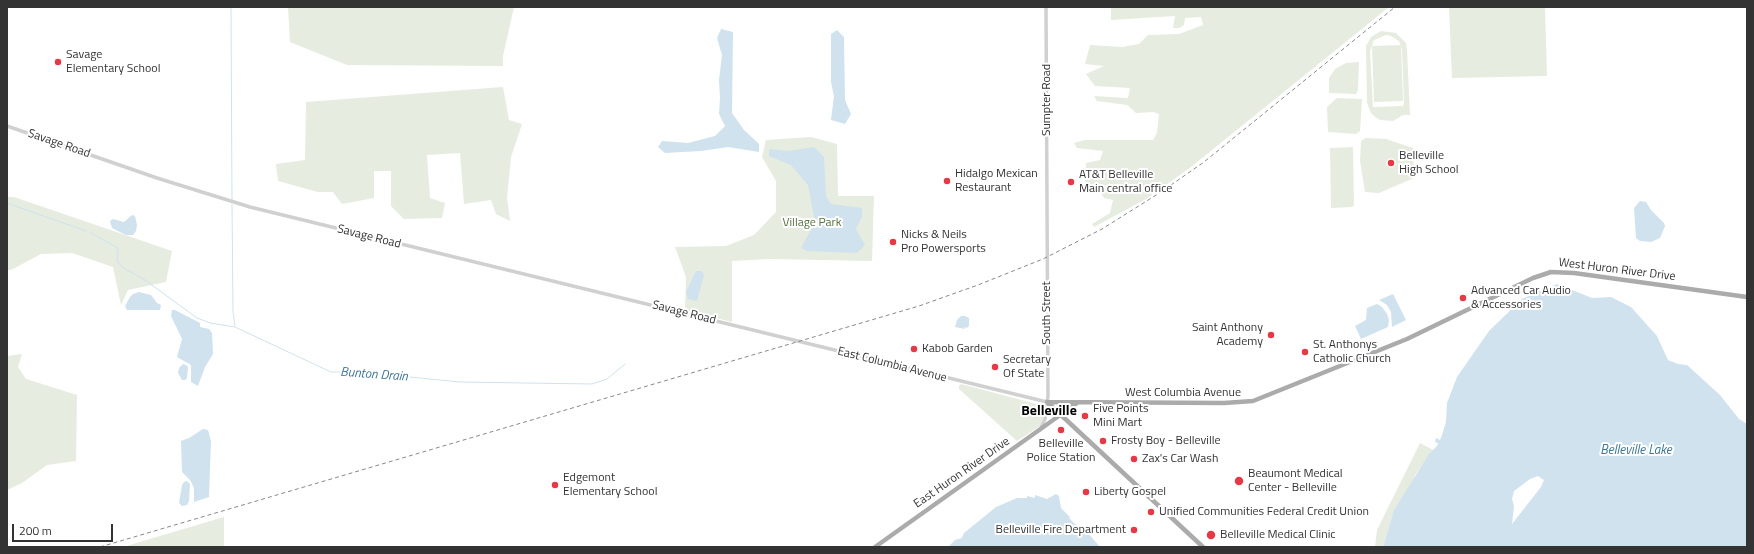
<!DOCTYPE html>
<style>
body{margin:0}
#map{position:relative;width:1754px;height:554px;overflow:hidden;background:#fff;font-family:"Titillium Web",sans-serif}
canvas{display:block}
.frame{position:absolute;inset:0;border:8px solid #333;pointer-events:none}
.scale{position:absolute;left:12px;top:524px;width:101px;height:18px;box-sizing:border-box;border:2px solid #333;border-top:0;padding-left:5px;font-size:12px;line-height:14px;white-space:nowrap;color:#333;-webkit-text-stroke:3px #fff;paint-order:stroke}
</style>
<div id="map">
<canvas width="1754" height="554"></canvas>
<div class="frame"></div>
<div class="scale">200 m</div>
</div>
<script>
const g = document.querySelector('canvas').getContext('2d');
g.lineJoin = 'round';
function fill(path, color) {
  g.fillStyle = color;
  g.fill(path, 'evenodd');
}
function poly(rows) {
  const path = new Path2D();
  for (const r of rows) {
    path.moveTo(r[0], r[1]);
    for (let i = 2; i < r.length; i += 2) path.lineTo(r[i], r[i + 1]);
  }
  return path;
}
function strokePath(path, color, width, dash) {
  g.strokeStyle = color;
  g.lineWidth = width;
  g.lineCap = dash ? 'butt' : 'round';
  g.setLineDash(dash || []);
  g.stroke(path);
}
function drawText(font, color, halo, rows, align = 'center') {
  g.font = font + ' "Titillium Web",sans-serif';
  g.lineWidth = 4;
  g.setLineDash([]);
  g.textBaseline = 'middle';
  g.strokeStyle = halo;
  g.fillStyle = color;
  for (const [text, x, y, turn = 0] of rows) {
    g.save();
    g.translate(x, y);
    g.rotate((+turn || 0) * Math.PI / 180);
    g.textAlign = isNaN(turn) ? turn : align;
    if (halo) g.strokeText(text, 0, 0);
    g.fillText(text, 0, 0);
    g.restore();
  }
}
const green = poly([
 [288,7,514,7,503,56,503,66,347,65,290,42],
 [1195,7,1389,7,1191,167,1146,199,1094,227,1092,224,1110,213,1113,200,1104,198,1100,191,1085,190,1086,163,1100,160,1103,151,1077,148,1074,143,1085,140,1153,140,1157,133,1159,114,1153,112,1136,113,1127,105,1097,101,1094,96,1128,98,1130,88,1095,86,1086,74,1104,66,1085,64,1090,45,1122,47,1139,44,1148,35,1179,34,1203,25,1201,17,1185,18,1184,25,1179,28,1173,28,1175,16,1111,20,1111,8],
 [1449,7,1545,7,1547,76,1452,78],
 [1381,31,1396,33,1406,43,1407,50,1410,115,1403,115,1393,121,1380,120,1375,117,1371,113,1367,103,1366,46,1371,37],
 [1386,35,1391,36,1399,41,1402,49,1404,102,1403,106,1373,107,1370,51,1374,40],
 [1401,45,1403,101,1374,102,1372,46],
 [1359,62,1358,90,1356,94,1329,93,1329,78,1335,69,1346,63],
 [503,87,509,120,522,124,511,157,507,198,510,221,496,214,491,200,464,204,460,153,427,155,430,198,445,203,442,218,404,219,391,206,391,171,374,171,374,198,342,204,333,192,318,192,278,181,276,164,305,160,306,102],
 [1337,98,1362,99,1360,131,1356,134,1328,132,1327,107],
 [811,137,837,144,838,196,874,196,872,261,770,259,732,261,732,322,685,310,686,277,675,247,726,246,754,235,776,212,776,181,762,157,766,140],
 [1366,138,1386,139,1413,148,1414,178,1379,193,1365,192,1360,161,1361,141],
 [1353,147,1354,205,1352,207,1331,208,1330,148],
 [7,197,14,197,172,251,166,282,128,290,121,305,113,267,72,253,41,254,11,270,7,270],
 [22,354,18,367,26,379,77,395,76,461,47,465,22,483,7,490,7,356],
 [961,384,1044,406,1043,419,1040,426,1017,441,959,389,959,386],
 [1420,443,1433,450,1415,475,1411,485,1394,510,1383,547,1375,547,1377,530],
 [224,517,224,547,123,547]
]);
const water = poly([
 [721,29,733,32,732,113,744,130,759,144,759,152,728,147,701,151,665,153,658,147,662,141,688,143,715,136,725,126,719,114,720,98,719,80,722,55,717,38],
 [837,30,844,37,845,100,851,114,845,124,831,120,834,96,831,82,831,34],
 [814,147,824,157,826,196,831,204,862,208,862,217,856,229,865,245,857,253,807,251,801,248,815,222,808,185,791,165,769,156,769,149,788,151],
 [1640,201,1646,202,1651,210,1664,223,1665,226,1660,238,1651,242,1640,241,1636,238,1634,208],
 [132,215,135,216,137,225,136,231,133,235,126,235,112,228,110,221,113,219,124,222],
 [696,271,702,271,704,275,697,301,688,299,686,292],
 [1557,284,1592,298,1611,297,1631,307,1657,336,1668,360,1678,364,1687,365,1720,395,1739,419,1747,424,1747,547,1383,547,1394,510,1429,454,1437,446,1438,443,1435,442,1436,438,1440,440,1442,435,1446,422,1447,403,1457,377,1489,331,1522,299],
 [1538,476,1544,480,1541,487,1512,524,1514,506,1512,499,1514,491,1530,479],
 [139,292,151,295,157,303,161,305,160,310,127,310,125,306,130,297,133,294],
 [1393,294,1406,320,1392,327,1391,312,1387,305,1379,300],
 [1377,304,1382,307,1387,314,1389,320,1388,327,1361,339,1355,326,1366,320,1367,308],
 [172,310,175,310,200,323,200,327,209,329,212,333,213,354,205,367,198,386,191,382,191,365,177,357,182,339,171,316],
 [961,316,965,316,969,318,969,326,967,328,964,327,965,329,955,327,957,320],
 [183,364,186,365,188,367,187,378,185,380,182,380,178,373,179,368],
 [203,429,208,430,211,441,209,497,194,502,194,488,190,480,182,472,181,441,189,438],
 [187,481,190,484,189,501,187,505,182,506,179,503,182,485,184,482],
 [1056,494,1059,496,1061,508,1070,517,1069,518,1075,524,1088,533,1100,547,948,547,955,540,962,538,964,533,996,507,1017,498,1027,498,1027,496,1035,498,1035,495,1047,499]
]);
const stream = poly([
 [231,7,232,200],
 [7,203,86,231],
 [232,204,233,312,235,326],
 [91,233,118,248,117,261,122,267,145,280,197,318,210,323,235,327,331,372,360,372,460,382,592,384,607,379,625,364]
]);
const minor = poly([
 [7,126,157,178,250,207,1047,402],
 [1040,430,1045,419,1048,396,1046,7]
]);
const major = poly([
 [1047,402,1224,403,1253,401,1407,339,1533,278,1551,272,1574,273,1747,297],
 [1047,402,1203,547],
 [875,547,1077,403]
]);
const rail = poly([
 [100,547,919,306,978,285,1043,259,1102,229,1161,192,1204,162,1395,7]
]);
const markers = [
 [58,62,4,"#e63946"],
 [1391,163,4,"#e63946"],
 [947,181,4,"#e63946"],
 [1071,182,4,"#e63946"],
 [893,242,4,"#e63946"],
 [1463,298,4,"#e63946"],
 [1271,335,4,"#e63946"],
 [914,349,4,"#e63946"],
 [1305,352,4,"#e63946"],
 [995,367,4,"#e63946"],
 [1085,416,4,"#e63946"],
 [1061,430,4,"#e63946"],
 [1103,441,4,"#e63946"],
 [1134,459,4,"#e63946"],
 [1239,481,5,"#e63946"],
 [555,485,4,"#e63946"],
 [1086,492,4,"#e63946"],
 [1151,512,4,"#e63946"],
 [1134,530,4,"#e63946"],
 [1211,535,5,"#e63946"]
];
const poiNames = [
 ["Savage",66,55],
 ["Elementary School",66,69],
 ["Belleville",1399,156],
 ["High School",1399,170],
 ["Hidalgo Mexican",955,174],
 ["Restaurant",955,188],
 ["AT&T Belleville",1079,175],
 ["Main central office",1079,189],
 ["Nicks & Neils",901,235],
 ["Pro Powersports",901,249],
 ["Advanced Car Audio",1471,291],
 ["& Accessories",1471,305],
 ["Saint Anthony",1263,328,"right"],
 ["Academy",1263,342,"right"],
 ["St. Anthonys",1313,345],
 ["Catholic Church",1313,359],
 ["Kabob Garden",922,349],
 ["Secretary",1003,360],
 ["Of State",1003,374],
 ["Five Points",1093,409],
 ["Mini Mart",1093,423],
 ["Frosty Boy - Belleville",1111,441],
 ["Belleville",1061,444,"center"],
 ["Police Station",1061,458,"center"],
 ["Zax's Car Wash",1142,459],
 ["Beaumont Medical",1248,474],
 ["Center - Belleville",1248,488],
 ["Edgemont",563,478],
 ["Elementary School",563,492],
 ["Liberty Gospel",1094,492],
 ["Unified Communities Federal Credit Union",1159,512],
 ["Belleville Fire Department",1126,530,"right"],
 ["Belleville Medical Clinic",1220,535]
];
const streetNames = [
 ["Sumpter Road",1047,100,-90],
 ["Savage Road",59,144,19],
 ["Savage Road",369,237,14],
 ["West Huron River Drive",1617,270,7],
 ["Savage Road",684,313,14],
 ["South Street",1047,313,-90],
 ["East Columbia Avenue",892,365,14],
 ["West Columbia Avenue",1183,393],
 ["East Huron River Drive",962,473,-35]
];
const parkNames = [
 ["Village Park",812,223]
];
const waterNames = [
 ["Bunton Drain",374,375,4],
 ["Belleville Lake",1636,451]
];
const quarterNames = [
 ["Belleville",1049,412]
];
fill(green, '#e6ecdf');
fill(water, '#cfe2ee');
strokePath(stream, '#cfe2ee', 1);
strokePath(minor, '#d0d0d0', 3.5);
strokePath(major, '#ababab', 4.5);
strokePath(rail, '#888', 1, [4, 3]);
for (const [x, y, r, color] of markers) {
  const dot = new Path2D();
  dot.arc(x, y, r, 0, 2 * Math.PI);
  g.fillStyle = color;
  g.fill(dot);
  strokePath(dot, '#fff', 1.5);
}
drawText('12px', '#333', '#fff', poiNames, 'left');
drawText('12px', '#333', '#fff', streetNames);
drawText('12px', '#56703f', '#fff', parkNames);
drawText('italic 13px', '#3f7597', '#fff', waterNames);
drawText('bold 14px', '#000', '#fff', quarterNames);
</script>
